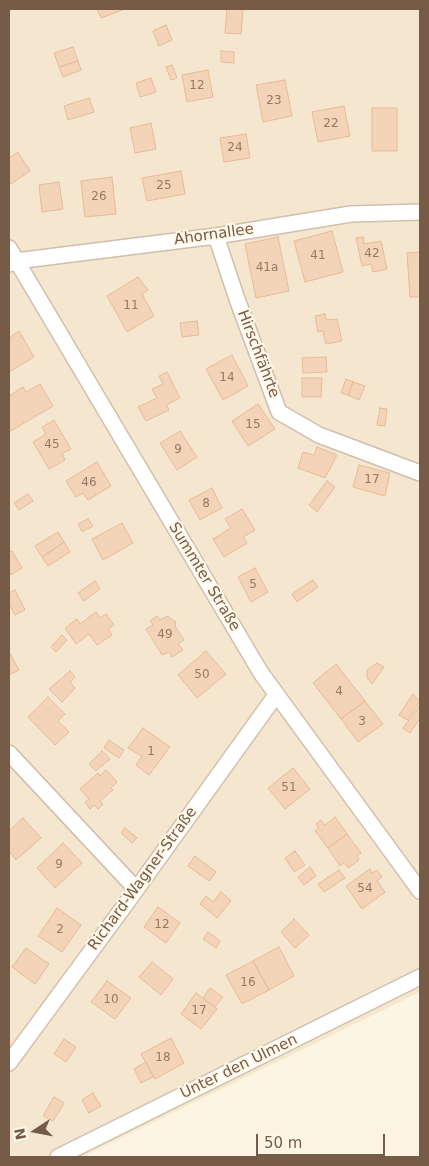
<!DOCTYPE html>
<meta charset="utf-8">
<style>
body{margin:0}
#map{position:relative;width:429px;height:1166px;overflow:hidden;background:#fdf4e1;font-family:"DejaVu Sans",sans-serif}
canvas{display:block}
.frame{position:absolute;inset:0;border:10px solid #765b47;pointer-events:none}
.north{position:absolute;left:10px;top:1106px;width:50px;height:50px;-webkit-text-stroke:4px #fff8e9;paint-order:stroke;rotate:259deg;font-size:14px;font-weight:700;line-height:20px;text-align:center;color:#765b47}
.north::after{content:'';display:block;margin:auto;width:18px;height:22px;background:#765b47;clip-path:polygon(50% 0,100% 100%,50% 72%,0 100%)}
.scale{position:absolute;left:256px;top:1134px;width:129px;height:22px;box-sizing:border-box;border:2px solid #765b47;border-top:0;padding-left:6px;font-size:15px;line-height:18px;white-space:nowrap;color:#765b47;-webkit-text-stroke:4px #fff8e9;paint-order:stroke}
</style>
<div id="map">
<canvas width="429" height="1166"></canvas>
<div class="frame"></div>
<div class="north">N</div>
<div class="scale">50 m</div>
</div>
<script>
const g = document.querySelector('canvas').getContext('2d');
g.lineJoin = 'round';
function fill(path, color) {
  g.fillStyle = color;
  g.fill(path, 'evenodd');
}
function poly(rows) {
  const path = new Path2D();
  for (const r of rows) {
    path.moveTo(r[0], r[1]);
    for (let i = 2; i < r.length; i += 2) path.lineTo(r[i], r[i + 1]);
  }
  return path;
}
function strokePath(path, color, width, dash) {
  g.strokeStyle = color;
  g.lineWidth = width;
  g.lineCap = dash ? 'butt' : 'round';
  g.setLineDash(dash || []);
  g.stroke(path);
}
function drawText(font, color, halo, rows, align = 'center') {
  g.font = font + ' "DejaVu Sans",sans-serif';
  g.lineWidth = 4;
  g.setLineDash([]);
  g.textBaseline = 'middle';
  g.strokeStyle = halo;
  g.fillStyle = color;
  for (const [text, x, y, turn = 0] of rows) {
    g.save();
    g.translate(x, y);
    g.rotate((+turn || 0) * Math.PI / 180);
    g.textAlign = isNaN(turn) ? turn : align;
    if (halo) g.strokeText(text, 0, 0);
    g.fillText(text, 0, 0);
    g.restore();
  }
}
const residential = poly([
 [9,9,420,9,420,992,82,1157,9,1157]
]);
const building = poly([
 [97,9,125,9,101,18,97,9],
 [227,9,243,9,241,34,225,33,227,9],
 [166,25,172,40,159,46,153,31,166,25],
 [73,47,78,61,59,67,54,53,73,47],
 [221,51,234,52,234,63,221,62,221,51],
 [78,61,81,70,63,77,59,67,78,61],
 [172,65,177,78,171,80,166,67,172,65],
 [208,70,213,97,187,102,182,75,208,70],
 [151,78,156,92,140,97,136,83,151,78],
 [285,80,292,116,263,122,256,85,285,80],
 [89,98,94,112,68,120,64,106,89,98],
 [344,106,350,136,318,142,312,112,344,106],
 [372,108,397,108,397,151,372,151,372,108],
 [151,123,156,149,135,153,130,128,151,123],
 [246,134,250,158,224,162,220,138,246,134],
 [18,152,30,171,11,184,9,181,9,158,18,152],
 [181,171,185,194,147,201,142,178,181,171],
 [112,177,116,214,85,217,81,181,112,177],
 [59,182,63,209,42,212,39,185,59,182],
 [332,231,343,272,305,282,294,241,332,231],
 [278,237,289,291,256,298,245,244,278,237],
 [363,237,364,244,381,241,387,269,373,272,371,264,362,266,356,238,363,237],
 [420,252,420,297,410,297,407,253,420,252],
 [138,277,148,290,142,294,154,316,127,332,107,296,138,277],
 [325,314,326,320,337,319,342,341,326,344,323,331,318,332,315,316,325,314],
 [197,321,199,335,182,337,180,323,197,321],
 [19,331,34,357,9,372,9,338,19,331],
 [232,355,248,386,223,400,206,369,232,355],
 [326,357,327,372,303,373,302,358,326,357],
 [167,372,180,398,166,405,169,410,146,421,138,407,157,398,152,389,163,384,159,376,167,372],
 [302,378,322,378,321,397,302,397,302,378],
 [346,379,353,382,348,395,341,393,346,379],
 [353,382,365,386,359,400,348,395,353,382],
 [40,384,53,406,9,432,9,396,23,387,26,392,40,384],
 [258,404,275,429,248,446,232,421,258,404],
 [380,408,387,409,385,426,377,425,380,408],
 [54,420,71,449,62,454,65,460,49,469,33,442,46,434,42,427,54,420],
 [180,431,197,457,177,470,160,443,180,431],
 [317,447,337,455,325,478,298,468,303,452,314,455,317,447],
 [97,462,111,486,88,500,83,493,76,497,66,481,97,462],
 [359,465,390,473,385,496,353,487,359,465],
 [327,481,335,487,317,512,309,505,327,481],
 [212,488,222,508,200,520,189,500,212,488],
 [28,494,33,501,19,510,14,503,28,494],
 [242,509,255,530,243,537,247,543,224,557,213,539,231,528,225,519,242,509],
 [88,519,93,526,82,532,78,524,88,519],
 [122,523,133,543,103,560,92,539,122,523],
 [58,532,64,542,42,557,35,546,58,532],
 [64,542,70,552,48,566,42,557,64,542],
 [12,551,22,568,11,575,9,570,9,552,12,551],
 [255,568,268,592,251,602,238,577,255,568],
 [313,580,318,587,297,602,292,594,313,580],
 [95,581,100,589,84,601,78,593,95,581],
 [15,590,25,610,15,615,9,604,9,593,15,590],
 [96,612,100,618,106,614,114,625,108,629,112,635,97,645,89,634,76,644,65,628,77,619,80,624,96,612],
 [157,616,160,620,167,616,176,622,175,626,184,640,178,644,183,650,172,657,169,652,162,655,146,629,153,625,150,621,157,616],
 [62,635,67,640,56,652,51,647,62,635],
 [206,651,226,674,197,698,178,675,206,651],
 [9,652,19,670,9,675,9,652],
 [377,663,384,667,372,684,367,678,367,670,377,663],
 [336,664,365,701,341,719,313,683,336,664],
 [70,671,75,677,70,682,75,688,62,702,49,689,70,671],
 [413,694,420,701,407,720,399,715,413,694],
 [48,697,65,714,58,721,69,732,55,745,28,717,48,697],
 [365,701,383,724,358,742,341,719,365,701],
 [420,705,420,718,410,733,403,728,420,705],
 [143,728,170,747,149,775,136,765,142,756,128,748,143,728],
 [109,740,124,750,119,758,104,748,109,740],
 [102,751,110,759,96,771,89,764,102,751],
 [293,768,310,789,285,809,268,788,293,768],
 [106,770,117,782,111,788,113,790,100,801,103,804,98,809,94,805,90,809,85,802,89,799,80,789,98,773,100,776,106,770],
 [335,817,347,834,328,848,315,831,319,828,316,824,321,820,325,825,335,817],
 [23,818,41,838,16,860,9,851,9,831,23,818],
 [125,828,137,838,132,843,121,833,125,828],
 [347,834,361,853,357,856,359,860,348,868,344,863,340,866,328,848,347,834],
 [63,843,82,863,55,888,37,868,63,843],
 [295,851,305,865,294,872,285,858,295,851],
 [195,856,216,872,209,881,188,866,195,856],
 [310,867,316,876,304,885,298,877,310,867],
 [370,869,372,873,377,870,382,877,377,881,385,892,362,909,346,886,370,869],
 [339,870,345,878,324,892,318,884,339,870],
 [221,892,231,901,217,918,200,904,206,896,213,902,221,892],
 [158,907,180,923,166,943,144,927,158,907],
 [57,908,81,925,62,952,38,936,57,908],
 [294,919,309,935,295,948,281,932,294,919],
 [208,932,220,941,216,948,203,939,208,932],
 [279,947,294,976,269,990,253,961,279,947],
 [26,948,49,964,35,984,12,967,26,948],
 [253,961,269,990,242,1004,226,975,253,961],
 [152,962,173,979,161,995,139,977,152,962],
 [107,981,131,998,115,1019,91,1002,107,981],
 [210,988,223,997,215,1007,203,998,210,988],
 [196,993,217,1009,201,1029,181,1014,196,993],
 [171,1038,184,1063,155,1079,141,1054,171,1038],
 [64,1039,76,1047,66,1062,54,1054,64,1039],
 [146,1062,153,1077,141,1083,134,1069,146,1062],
 [93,1093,101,1106,89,1113,82,1100,93,1093],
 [54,1097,64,1103,53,1121,43,1116,54,1097]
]);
const minor = poly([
 [216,236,237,299,279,412,319,435,420,473],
 [9,248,261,673,420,891],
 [9,264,16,261,216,236,351,214,420,212],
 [9,753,136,889],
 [9,1063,128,901,276,695],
 [58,1157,420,977]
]);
const numberNames = [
 ["12",197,86],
 ["23",274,101],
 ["22",331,124],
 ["24",235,148],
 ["25",164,186],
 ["26",99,197],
 ["42",372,254],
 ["41",318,256],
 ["41a",267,268],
 ["11",131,306],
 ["14",227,378],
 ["15",253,425],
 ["45",52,445],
 ["9",178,450],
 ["17",372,480],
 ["46",89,483],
 ["8",206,504],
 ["5",253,585],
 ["49",165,635],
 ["50",202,675],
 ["4",339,692],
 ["3",362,722],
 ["1",151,752],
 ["51",289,788],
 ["9",59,865],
 ["54",365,889],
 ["12",162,925],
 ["2",60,930],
 ["16",248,983],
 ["10",111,1000],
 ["17",199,1011],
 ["18",163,1058]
];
const streetNames = [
 ["Ahornallee",214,235,-8],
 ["Hirschfährte",258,354,69],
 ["Summter Straße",204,577,59],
 ["Richard-Wagner-Straße",143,879,-54],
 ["Unter den Ulmen",239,1067,-26]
];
fill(residential, '#f5e7cf');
fill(building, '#f4d4b8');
strokePath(building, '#e7bb97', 1);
strokePath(minor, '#d1bfab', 18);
strokePath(minor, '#fff', 15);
drawText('12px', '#967963', null, numberNames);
drawText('15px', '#765b47', '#fff8e9', streetNames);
</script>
